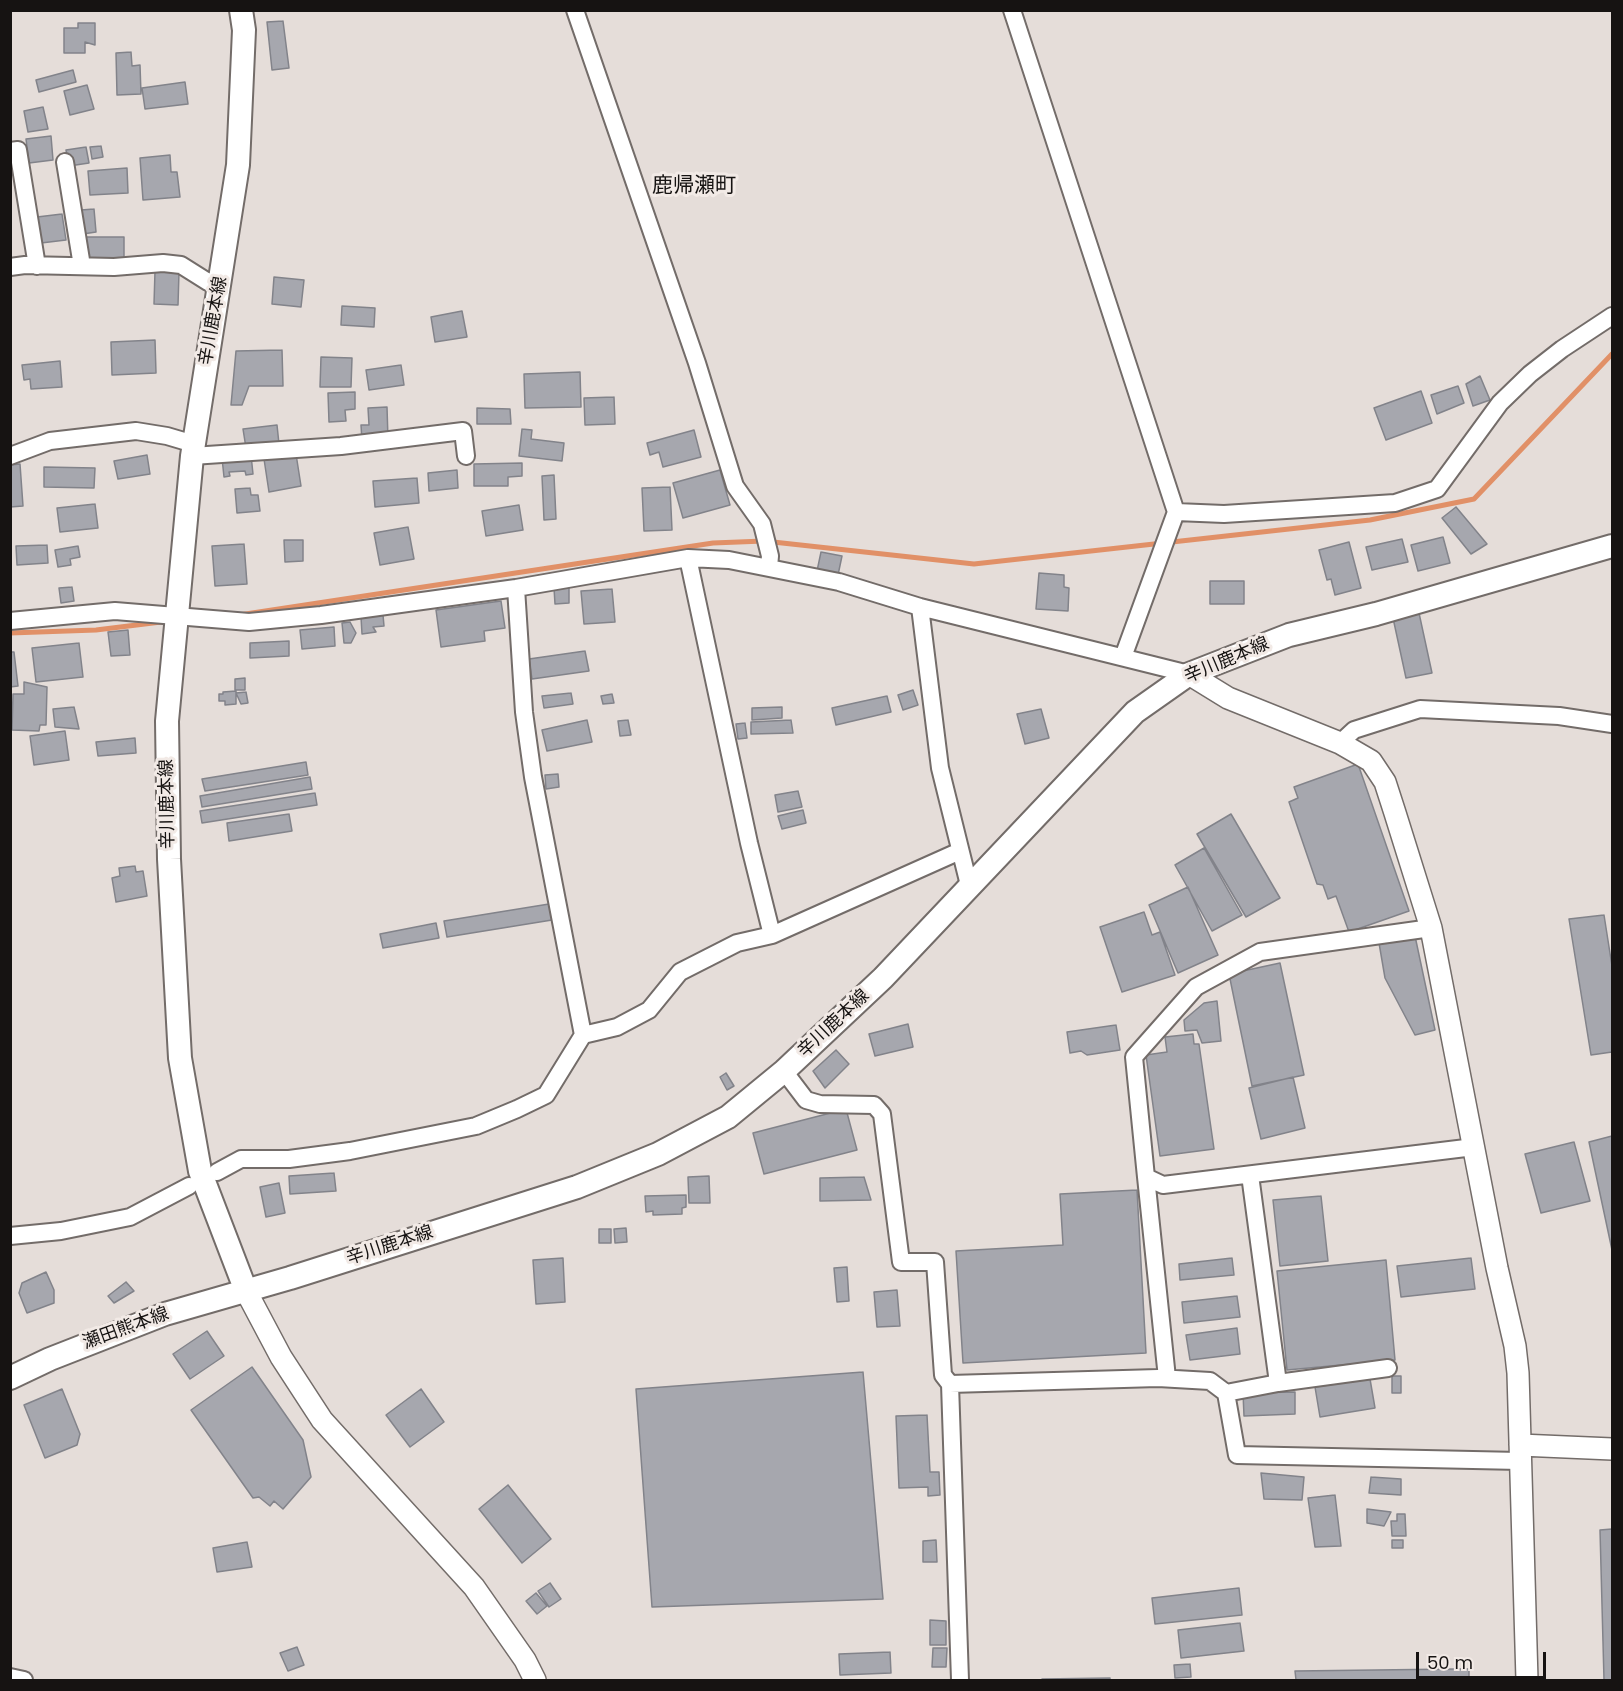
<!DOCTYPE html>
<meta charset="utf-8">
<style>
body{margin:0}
#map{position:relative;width:1623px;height:1691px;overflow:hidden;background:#e5ddd9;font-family:Poppins,sans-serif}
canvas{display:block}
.frame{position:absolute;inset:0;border:12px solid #161312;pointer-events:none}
.scale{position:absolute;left:1416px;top:1652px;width:130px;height:27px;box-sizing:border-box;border:3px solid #161312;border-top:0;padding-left:8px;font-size:18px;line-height:21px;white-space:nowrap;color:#161312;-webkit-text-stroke:4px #f2eae6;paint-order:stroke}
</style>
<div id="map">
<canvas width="1623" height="1691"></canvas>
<div class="frame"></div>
<div class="scale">50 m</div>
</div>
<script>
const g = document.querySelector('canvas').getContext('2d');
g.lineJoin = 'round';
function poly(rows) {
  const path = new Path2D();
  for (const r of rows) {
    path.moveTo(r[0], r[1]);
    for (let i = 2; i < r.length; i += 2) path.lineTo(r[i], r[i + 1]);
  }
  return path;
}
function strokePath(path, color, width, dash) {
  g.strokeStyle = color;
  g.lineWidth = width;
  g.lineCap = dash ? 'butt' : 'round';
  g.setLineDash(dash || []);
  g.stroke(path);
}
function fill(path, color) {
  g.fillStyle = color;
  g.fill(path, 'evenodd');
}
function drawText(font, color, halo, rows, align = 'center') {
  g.font = font + ' Poppins,"Noto Sans JP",sans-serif';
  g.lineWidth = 6;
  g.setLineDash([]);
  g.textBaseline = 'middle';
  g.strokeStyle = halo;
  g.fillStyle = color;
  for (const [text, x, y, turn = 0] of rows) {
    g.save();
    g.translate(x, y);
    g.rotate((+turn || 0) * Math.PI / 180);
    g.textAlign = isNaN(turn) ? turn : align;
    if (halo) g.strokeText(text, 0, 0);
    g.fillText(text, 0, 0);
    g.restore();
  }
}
const stream = poly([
 [239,615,713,543,764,541,974,564,1370,520,1474,499,1612,354],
 [10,633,96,630,161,622]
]);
const building = poly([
 [283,21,289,68,272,70,267,22,283,21],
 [78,23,95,23,95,45,85,42,85,53,64,53,64,28,78,28,78,23],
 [131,52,132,66,140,65,141,94,117,95,116,53,131,52],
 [73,70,76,82,39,92,36,80,73,70],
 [185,82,188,104,145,109,142,88,185,82],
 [87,85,94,109,70,115,64,91,87,85],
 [43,107,48,129,28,132,24,111,43,107],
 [51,136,53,160,29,163,26,139,51,136],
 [101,146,103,157,92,159,90,147,101,146],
 [86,147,89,163,69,166,66,150,86,147],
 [170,155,171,172,177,172,180,197,143,200,140,158,170,155],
 [127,168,128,193,90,195,88,171,127,168],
 [94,209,96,232,83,234,81,210,94,209],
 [62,214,66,240,41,243,37,217,62,214],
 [85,237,124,237,124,259,85,259,85,237],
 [155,271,179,272,178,305,154,304,155,271],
 [274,277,304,280,301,307,272,304,274,277],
 [342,306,375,308,374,327,341,325,342,306],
 [462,311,467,337,435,342,431,317,462,311],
 [155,340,156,373,112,375,111,342,155,340],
 [282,350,283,386,249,386,242,405,231,405,236,351,282,350],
 [321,357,352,358,351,387,320,387,321,357],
 [60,361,62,387,31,389,30,379,24,380,22,365,60,361],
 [401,365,404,385,369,390,366,370,401,365],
 [580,372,581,407,525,408,524,374,580,372],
 [1480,376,1490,400,1473,406,1466,384,1480,376],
 [1458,386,1464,403,1437,414,1431,395,1458,386],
 [1421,391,1432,423,1386,440,1374,408,1421,391],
 [355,392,355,409,345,410,346,421,329,422,328,393,355,392],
 [614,397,615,424,585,425,584,398,614,397],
 [387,407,388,439,362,441,361,425,369,425,368,408,387,407],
 [477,408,510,409,511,424,477,424,477,408],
 [277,425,279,444,246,448,243,429,277,425],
 [522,429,532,430,531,439,564,443,562,461,519,456,522,429],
 [694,430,701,457,663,467,659,452,650,455,647,443,694,430],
 [296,454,301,486,269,492,264,459,296,454],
 [147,455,150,474,118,479,114,461,147,455],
 [251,455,253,474,246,475,245,471,229,472,230,476,224,477,222,458,251,455],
 [522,463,522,476,508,477,508,486,474,486,474,464,522,463],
 [20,464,23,506,10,507,10,465,20,464],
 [44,467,95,468,94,488,44,487,44,467],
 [457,470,458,488,429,491,428,473,457,470],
 [720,470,730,505,683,518,673,483,720,470],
 [554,475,556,519,544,520,542,476,554,475],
 [417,478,419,503,375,507,373,481,417,478],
 [670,487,672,530,644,531,642,488,670,487],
 [250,488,251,495,258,495,260,511,237,513,235,489,250,488],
 [95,504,98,528,60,532,57,508,95,504],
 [519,505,523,530,486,536,482,511,519,505],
 [1456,507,1487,544,1471,554,1442,518,1456,507],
 [408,527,414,559,380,565,374,533,408,527],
 [1443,537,1450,563,1418,571,1411,545,1443,537],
 [1402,539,1408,562,1372,570,1366,547,1402,539],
 [284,540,303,540,303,561,285,562,284,540],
 [1349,542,1361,588,1335,595,1331,579,1327,580,1319,550,1349,542],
 [244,544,247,584,215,586,212,546,244,544],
 [47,545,48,563,17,565,16,546,47,545],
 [78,546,80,557,70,559,71,565,58,567,55,550,78,546],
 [821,552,842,556,838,575,817,571,821,552],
 [1039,573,1064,575,1064,587,1069,588,1068,611,1036,609,1039,573],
 [1210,581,1244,581,1244,604,1210,604,1210,581],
 [72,587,74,601,61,603,59,588,72,587],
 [554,588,569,588,569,603,555,604,554,588],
 [612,589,615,622,584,624,581,591,612,589],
 [501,601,505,628,484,631,485,641,441,647,436,610,501,601],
 [1419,613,1432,673,1406,678,1393,618,1419,613],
 [383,615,384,626,373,627,376,632,362,634,361,617,383,615],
 [350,622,356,633,351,643,344,643,342,623,350,622],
 [334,627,335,646,302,649,300,630,334,627],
 [128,630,130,655,111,656,108,632,128,630],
 [289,641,289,656,250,658,250,643,289,641],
 [79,643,83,677,36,682,32,648,79,643],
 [585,651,589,671,532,679,529,659,585,651],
 [10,652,14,652,18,686,10,687,10,652],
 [245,678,245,690,235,690,235,679,245,678],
 [24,682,47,687,46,725,40,725,39,731,12,730,13,694,24,694,24,682],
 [913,690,918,705,903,710,898,695,913,690],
 [236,691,236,704,225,705,225,701,219,701,219,694,223,694,223,692,236,691],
 [246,692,248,703,241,704,236,693,246,692],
 [571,693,573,704,544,708,542,696,571,693],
 [612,694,614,703,603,704,601,696,612,694],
 [887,696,891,712,836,725,832,708,887,696],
 [74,707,79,729,55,727,53,709,74,707],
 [782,707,782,718,752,720,752,708,782,707],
 [1041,709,1049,738,1025,744,1017,714,1041,709],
 [587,720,592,742,547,751,542,730,587,720],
 [628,720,631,735,620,736,618,721,628,720],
 [791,720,793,733,751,734,751,722,791,720],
 [745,723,747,738,738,739,736,724,745,723],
 [65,731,69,760,34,765,30,736,65,731],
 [135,738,136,753,98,756,96,742,135,738],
 [306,762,308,775,205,791,202,779,306,762],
 [1358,764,1409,911,1349,932,1336,896,1328,899,1323,885,1317,884,1289,802,1298,798,1294,787,1358,764],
 [558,774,559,787,546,789,545,775,558,774],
 [310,777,312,789,202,807,200,796,310,777],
 [798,791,802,807,778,812,775,795,798,791],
 [315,793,317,805,202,823,200,811,315,793],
 [803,810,806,823,782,829,778,816,803,810],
 [289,814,292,831,229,841,227,823,289,814],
 [1231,814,1280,898,1246,917,1197,834,1231,814],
 [1204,848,1242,915,1212,931,1175,865,1204,848],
 [135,866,136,872,143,871,147,896,116,902,112,878,120,876,119,868,135,866],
 [1188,887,1218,955,1178,973,1149,905,1188,887],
 [549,904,552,920,447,937,444,921,549,904],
 [1144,912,1152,935,1160,932,1175,975,1122,992,1100,927,1144,912],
 [1604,915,1612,966,1612,1052,1591,1055,1569,919,1604,915],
 [436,923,439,938,383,948,380,934,436,923],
 [1415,936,1435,1030,1415,1035,1385,978,1379,943,1415,936],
 [1280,963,1304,1075,1252,1086,1229,974,1280,963],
 [1217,1001,1221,1041,1202,1043,1197,1030,1185,1031,1184,1020,1204,1003,1217,1001],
 [908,1024,913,1047,875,1056,869,1034,908,1024],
 [1116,1025,1120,1050,1087,1055,1081,1051,1070,1053,1067,1032,1116,1025],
 [1193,1034,1194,1044,1199,1044,1214,1149,1160,1156,1146,1055,1167,1052,1165,1037,1193,1034],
 [836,1050,849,1064,825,1088,813,1071,836,1050],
 [726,1073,734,1086,727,1090,720,1077,726,1073],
 [1293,1077,1305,1128,1261,1139,1249,1088,1293,1077],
 [846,1109,857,1150,764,1174,753,1133,846,1109],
 [1612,1136,1612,1250,1589,1142,1612,1136],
 [1574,1142,1590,1201,1541,1213,1525,1154,1574,1142],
 [334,1173,336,1191,290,1194,289,1176,334,1173],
 [709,1176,710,1203,689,1203,688,1177,709,1176],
 [864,1177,871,1200,820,1201,820,1178,864,1177],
 [279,1183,285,1213,266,1217,260,1187,279,1183],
 [1137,1190,1146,1353,963,1363,956,1251,1063,1245,1060,1194,1137,1190],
 [686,1195,686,1207,682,1208,682,1214,653,1215,653,1211,646,1212,645,1196,686,1195],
 [1321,1196,1328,1261,1280,1266,1273,1200,1321,1196],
 [626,1228,627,1242,615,1243,614,1229,626,1228],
 [599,1229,611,1229,611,1243,599,1243,599,1229],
 [563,1258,565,1302,536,1304,533,1260,563,1258],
 [1232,1258,1234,1275,1180,1280,1179,1264,1232,1258],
 [1471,1258,1475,1289,1401,1297,1397,1266,1471,1258],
 [1386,1260,1395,1360,1287,1370,1277,1271,1386,1260],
 [847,1267,849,1301,837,1302,834,1268,847,1267],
 [46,1272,54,1290,54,1303,27,1313,19,1293,22,1283,46,1272],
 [126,1282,134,1291,114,1303,108,1296,126,1282],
 [897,1290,900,1326,877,1327,874,1292,897,1290],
 [1237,1296,1240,1317,1184,1323,1182,1302,1237,1296],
 [1237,1328,1240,1354,1190,1360,1186,1335,1237,1328],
 [207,1331,224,1356,190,1379,173,1354,207,1331],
 [252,1367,303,1440,311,1477,283,1509,274,1501,270,1506,259,1497,253,1498,191,1410,252,1367],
 [863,1372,883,1599,652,1607,636,1389,863,1372],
 [1392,1376,1401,1376,1401,1393,1392,1393,1392,1376],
 [1370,1379,1375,1408,1320,1417,1315,1387,1370,1379],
 [62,1389,80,1434,77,1445,45,1458,24,1405,62,1389],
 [421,1389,444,1422,410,1447,386,1415,421,1389],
 [1295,1392,1295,1414,1244,1416,1243,1393,1295,1392],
 [927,1415,930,1472,939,1472,940,1495,928,1496,928,1487,899,1488,896,1416,927,1415],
 [1261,1473,1304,1477,1302,1500,1264,1499,1261,1473],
 [1371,1477,1401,1479,1401,1495,1369,1493,1371,1477],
 [508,1485,551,1539,522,1563,479,1509,508,1485],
 [1335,1495,1341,1546,1315,1547,1308,1498,1335,1495],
 [1367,1509,1391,1512,1384,1526,1367,1523,1367,1509],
 [1397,1514,1405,1514,1406,1536,1392,1536,1391,1521,1397,1521,1397,1514],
 [1612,1529,1612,1680,1604,1680,1600,1530,1612,1529],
 [936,1540,937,1562,923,1562,923,1541,936,1540],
 [1392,1540,1403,1540,1403,1548,1392,1548,1392,1540],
 [247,1542,252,1567,217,1572,213,1548,247,1542],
 [550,1583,561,1599,549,1607,538,1591,550,1583],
 [1239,1588,1242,1615,1155,1624,1152,1598,1239,1588],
 [536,1593,547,1606,537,1614,526,1601,536,1593],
 [930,1620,946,1621,946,1645,930,1645,930,1620],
 [1240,1623,1244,1651,1181,1658,1178,1630,1240,1623],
 [297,1647,304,1665,288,1671,280,1653,297,1647],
 [933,1648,947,1648,946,1667,932,1667,933,1648],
 [890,1652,891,1673,840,1675,839,1654,890,1652],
 [1190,1664,1191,1677,1175,1678,1174,1665,1190,1664],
 [1455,1669,1469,1669,1469,1680,1296,1680,1295,1671,1455,1669],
 [1110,1678,1110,1680,1042,1680,1042,1679,1110,1678]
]);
const minor = poly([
 [575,10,697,363,735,486,762,524,770,556,769,567],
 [1012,10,1176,512,1123,657],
 [10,151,18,150,37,266],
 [65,162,82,266],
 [10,267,25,265,114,267,163,263,181,265,208,282,222,279],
 [10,456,50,441,136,431,167,436,194,444],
 [192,456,341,446,463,431,466,456],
 [1176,512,1224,514,1395,503,1437,489,1500,403,1530,374,1562,349,1612,316],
 [688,558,749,843,772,935],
 [516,588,524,712,533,777,583,1035],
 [920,607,940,768,970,889],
 [10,621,115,611,249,622,321,615,516,588,688,558,729,560,839,582,920,607,1189,674],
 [1340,743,1354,730,1420,709,1559,716,1612,724],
 [1431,928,1260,952,1196,987,1134,1057,1146,1177,1163,1185,1474,1147],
 [784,1071,806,1100,820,1104,874,1105,882,1114,901,1262,935,1262,943,1375,950,1384,960,1680],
 [217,1172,241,1159,289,1159,350,1151,476,1126,517,1109,546,1095,583,1035,617,1027,649,1010,680,972,737,943,772,935,960,851],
 [1146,1177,1167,1378],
 [10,1236,61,1231,130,1217,189,1186],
 [1278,1383,1388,1368],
 [950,1384,1158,1378,1210,1381,1226,1393,1237,1455,1520,1461],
 [1226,1393,1278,1383,1250,1175],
 [10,1677,24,1680]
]);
const tertiary = poly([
 [1189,674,1228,698,1340,743,1371,761,1385,782,1395,813,1431,928,1497,1268,1515,1346,1518,1373,1527,1680],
 [246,1291,281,1357,322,1420,474,1587,525,1660,535,1680],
 [1520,1445,1612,1449]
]);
const secondary = poly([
 [241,10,244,30,238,165,192,456,167,721,169,859,180,1058,200,1171,246,1291],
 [10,1378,50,1359,165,1314,290,1278,577,1187,658,1154,728,1117,784,1071,883,978,1135,712,1189,674,1289,635,1376,614,1612,546]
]);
const streetNames = [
 ["辛川鹿本線",214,321,-80],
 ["辛川鹿本線",1227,661,-23],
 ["辛川鹿本線",168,804,-91],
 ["辛川鹿本線",834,1024,-43],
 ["辛川鹿本線",390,1246,-18],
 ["瀬田熊本線",126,1329,-20]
];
const quarterNames = [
 ["鹿帰瀬町",694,187]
];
strokePath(stream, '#e19067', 5);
fill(building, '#a6a7ae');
strokePath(building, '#82838a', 1.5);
strokePath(minor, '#736c69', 20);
strokePath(tertiary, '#736c69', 24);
strokePath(secondary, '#736c69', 26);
strokePath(minor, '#fff', 16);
strokePath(tertiary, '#fff', 21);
strokePath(secondary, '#fff', 22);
drawText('18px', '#161312', '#f2eae6', streetNames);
drawText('21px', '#161312', '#f2eae6', quarterNames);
</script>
